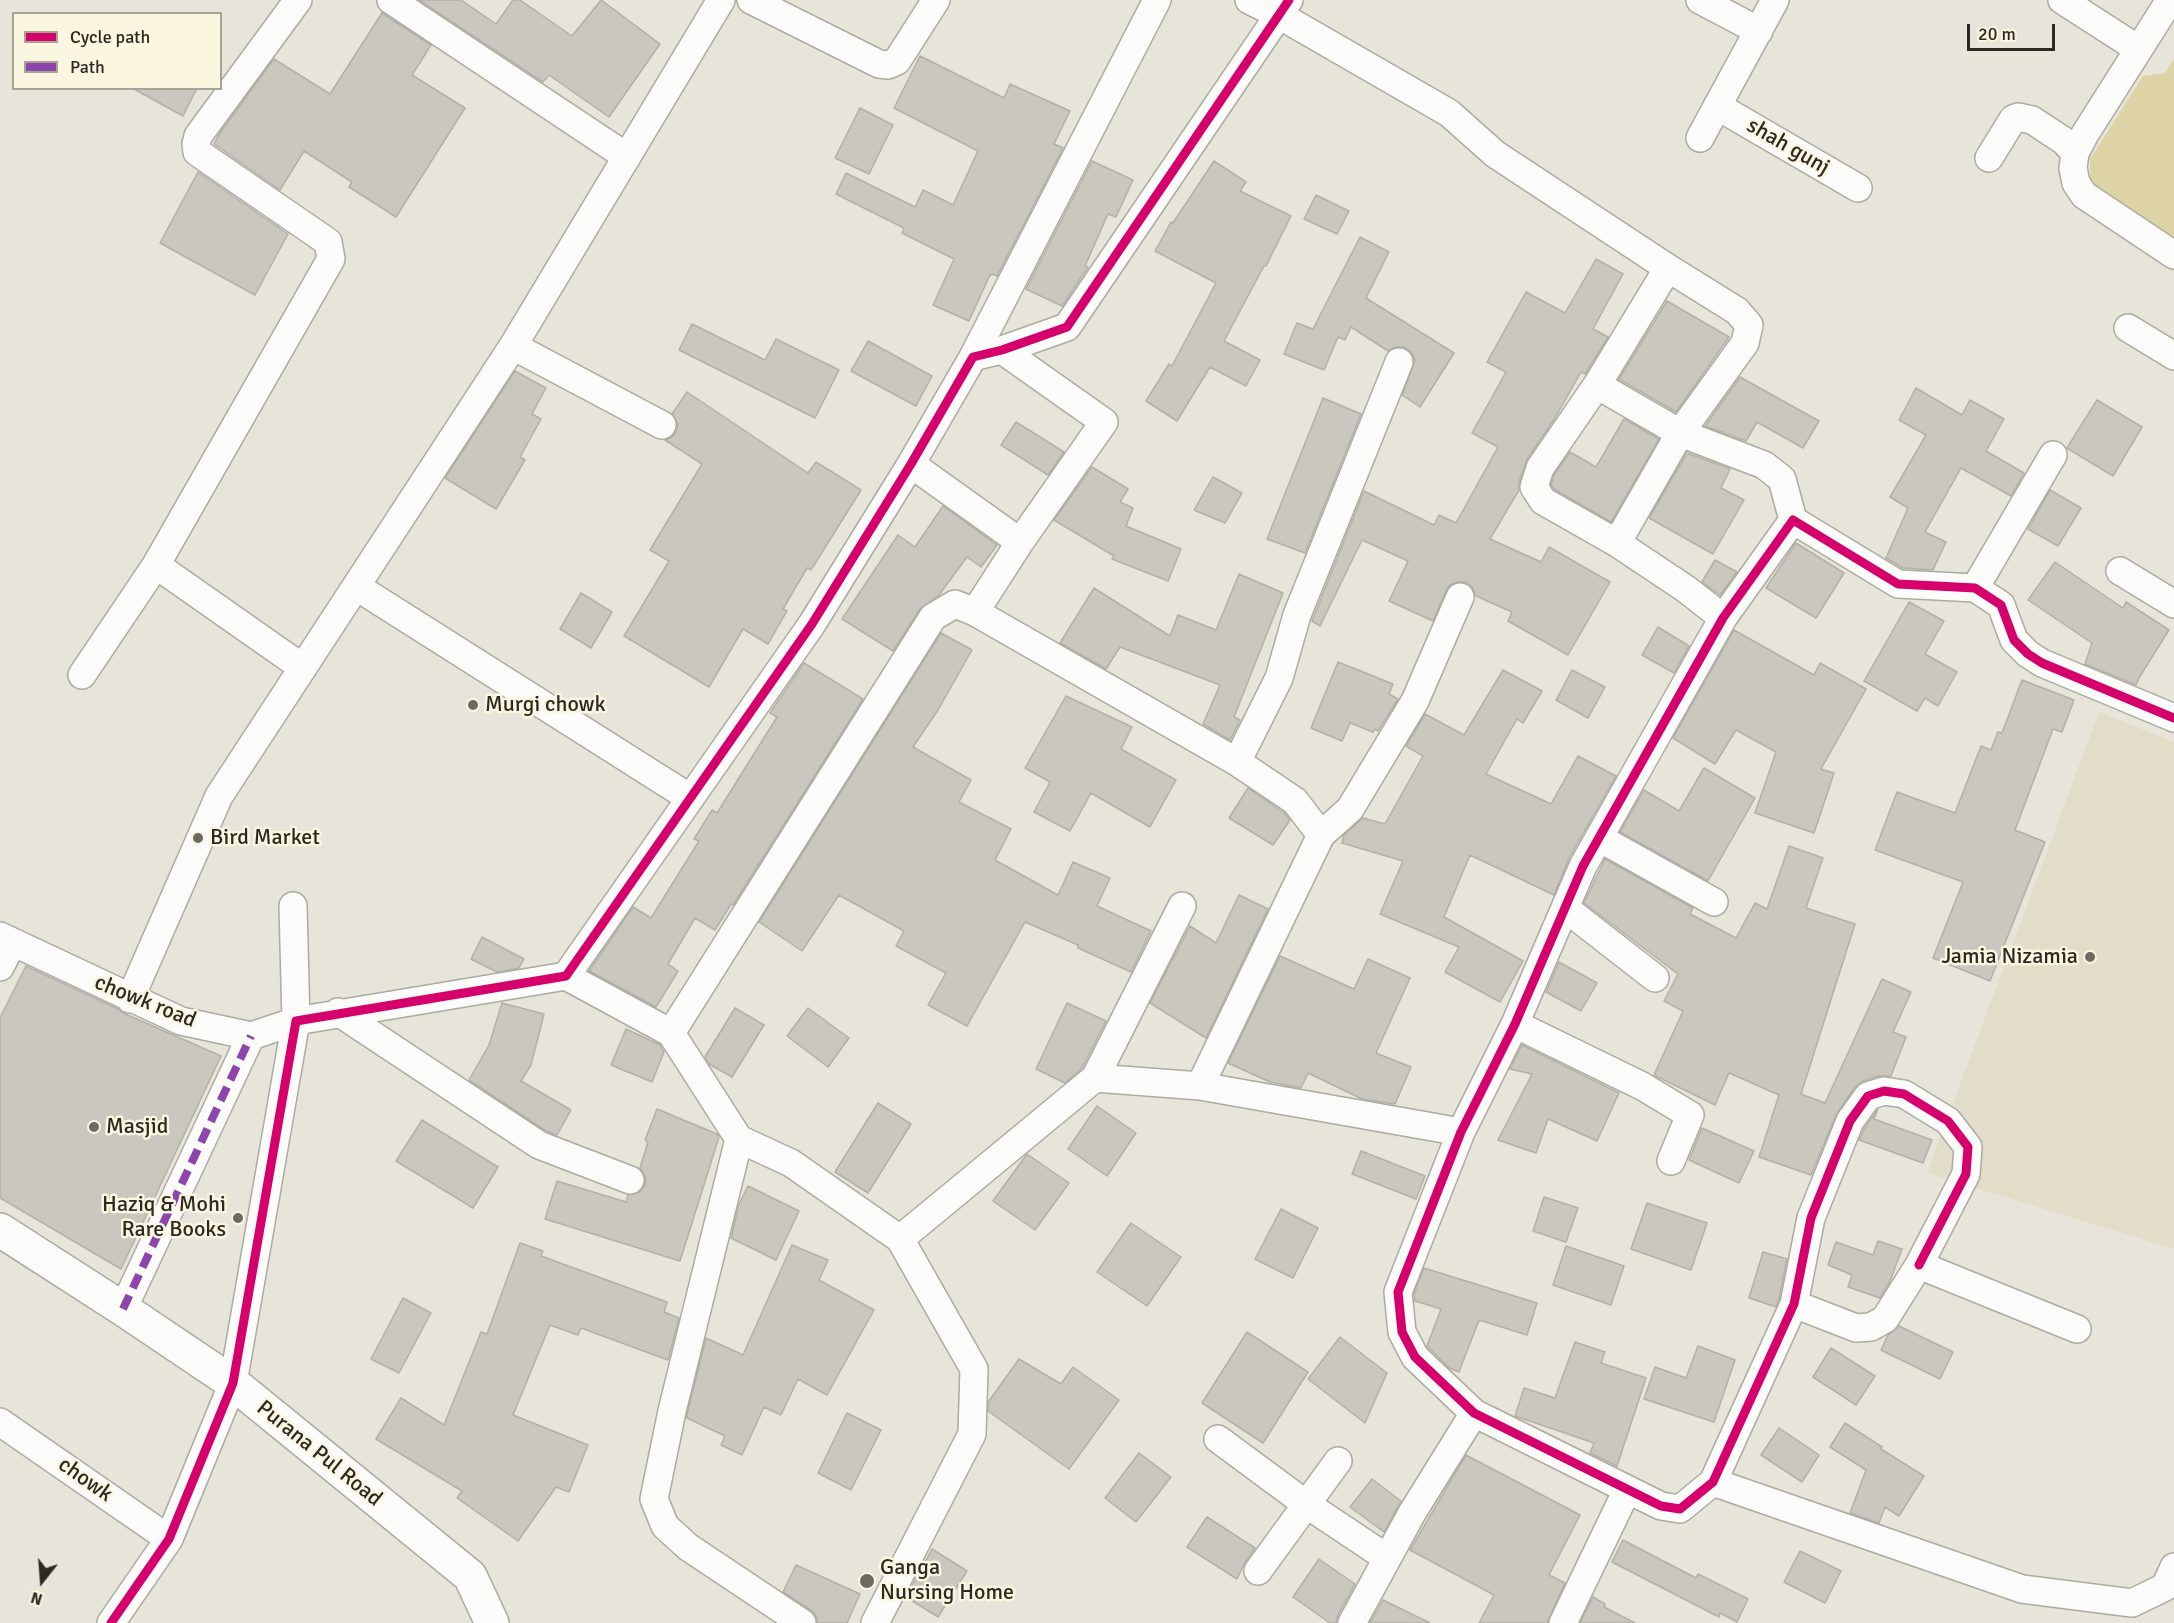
<!DOCTYPE html>
<style>
body{margin:0}
#map{position:relative;width:2174px;height:1623px;overflow:hidden;background:#e7e5d9;font-family:Signika,sans-serif}
canvas{display:block}
.legend{position:absolute;left:12px;top:12px;width:210px;height:78px;box-sizing:border-box;background:#fbf6e0;border:2px solid #a8a494;margin:0;padding:8px 10px;list-style:none;font-size:18px;color:#2b2921}
.legend li{display:flex;align-items:center;gap:12px;height:30px}
.legend b{width:30px;border:2px solid #a8a494}
.north{position:absolute;left:12px;top:1551px;width:60px;height:60px;-webkit-text-stroke:4px #fbf6e0;paint-order:stroke;rotate:197deg;font-size:16px;font-weight:700;line-height:24px;text-align:center;color:#2b2921}
.north::after{content:'';display:block;margin:auto;width:21px;height:27px;background:#2b2921;clip-path:polygon(50% 0,100% 100%,50% 72%,0 100%)}
.scale{position:absolute;left:1967px;top:24px;width:88px;height:27px;box-sizing:border-box;border:3px solid #2b2921;border-top:0;padding-left:8px;font-size:18px;line-height:21px;white-space:nowrap;color:#2b2921;-webkit-text-stroke:4px #fbf6e0;paint-order:stroke}
</style>
<div id="map">
<canvas width="2174" height="1623"></canvas>
<ul class="legend">
<li><b style="height:8px;background:#d6006c"></b>Cycle path</li>
<li><b style="height:8px;background:#8e44ad"></b>Path</li>
</ul>
<div class="north">N</div>
<div class="scale">20 m</div>
</div>
<script>
const g = document.querySelector('canvas').getContext('2d');
g.lineJoin = 'round';
function fill(path, color) {
  g.fillStyle = color;
  g.fill(path, 'evenodd');
}
function poly(rows) {
  const path = new Path2D();
  for (const r of rows) {
    path.moveTo(r[0], r[1]);
    for (let i = 2; i < r.length; i += 2) path.lineTo(r[i], r[i + 1]);
  }
  return path;
}
function strokePath(path, color, width, dash) {
  g.strokeStyle = color;
  g.lineWidth = width;
  g.lineCap = dash ? 'butt' : 'round';
  g.setLineDash(dash || []);
  g.stroke(path);
}
function drawText(font, color, halo, rows, align = 'center') {
  g.font = font + ' Signika,sans-serif';
  g.lineWidth = 5;
  g.setLineDash([]);
  g.textBaseline = 'middle';
  g.strokeStyle = halo;
  g.fillStyle = color;
  for (const [text, x, y, turn = 0] of rows) {
    g.save();
    g.translate(x, y);
    g.rotate((+turn || 0) * Math.PI / 180);
    g.textAlign = isNaN(turn) ? turn : align;
    if (halo) g.strokeText(text, 0, 0);
    g.fillText(text, 0, 0);
    g.restore();
  }
}
const built = poly([
 [2099,712,2174,742,2174,1249,1927,1173]
]);
const green = poly([
 [2174,59,2174,246,2106,200,2090,180,2090,159,2143,76,2165,73]
]);
const building = poly([
 [419,0,461,0,496,24,513,0,520,0,572,36,601,0,660,44,609,117,549,75,543,82,419,0],
 [382,13,431,45,412,75,465,108,396,217,349,187,352,182,304,151,280,190,214,144,219,134,274,59,330,94,382,13],
 [920,56,1004,98,1010,84,1070,111,1054,144,1063,148,997,276,992,274,989,277,969,321,933,305,954,259,902,233,904,228,836,194,846,173,915,207,923,190,953,205,978,151,894,108,920,56],
 [132,88,197,88,183,116,132,88],
 [860,108,893,125,869,174,835,158,860,108],
 [1092,161,1133,180,1116,217,1108,214,1085,266,1088,267,1062,306,1026,289,1092,161],
 [1214,161,1246,182,1240,191,1291,216,1266,266,1264,266,1224,341,1260,360,1246,386,1210,367,1177,421,1146,401,1169,364,1172,366,1216,283,1155,251,1171,222,1173,223,1214,161],
 [198,172,288,234,255,295,160,243,198,172],
 [1316,195,1349,211,1337,234,1304,219,1316,195],
 [1360,237,1389,252,1366,298,1454,353,1420,407,1402,395,1415,360,1411,352,1404,347,1396,347,1388,351,1351,327,1345,340,1338,337,1324,370,1284,354,1297,323,1313,329,1360,237],
 [1596,259,1623,274,1593,329,1608,337,1585,374,1581,372,1555,418,1527,459,1519,482,1519,490,1490,539,1541,562,1549,547,1610,582,1568,655,1508,621,1512,612,1476,596,1472,587,1466,582,1458,582,1450,585,1446,591,1433,621,1389,601,1408,561,1362,540,1320,626,1312,621,1364,491,1434,525,1439,515,1456,523,1498,447,1472,433,1506,372,1487,362,1526,292,1565,313,1596,259],
 [1667,301,1729,337,1676,412,1619,379,1667,301],
 [692,324,765,360,776,339,839,370,815,418,679,350,692,324],
 [868,341,932,376,916,406,851,371,868,341],
 [515,371,546,388,532,414,541,419,520,457,525,460,496,509,445,478,515,371],
 [1740,377,1819,421,1803,448,1757,422,1746,441,1705,426,1740,377],
 [1916,388,1962,415,1970,400,2004,419,1986,451,2024,473,2011,496,1961,468,1925,532,1946,542,1933,570,1903,568,1886,558,1908,508,1890,497,1926,435,1899,420,1916,388],
 [687,392,808,473,816,462,861,490,811,570,807,568,783,609,787,611,768,644,743,629,709,687,624,636,669,561,650,550,702,464,665,440,671,438,676,432,678,424,672,414,687,392],
 [1323,398,1361,414,1305,553,1267,539,1323,398],
 [2097,400,2142,427,2113,476,2067,448,2097,400],
 [1624,419,1659,439,1611,522,1554,489,1551,485,1554,475,1570,452,1596,467,1624,419],
 [1016,422,1064,452,1048,475,1001,445,1016,422],
 [1687,453,1730,469,1721,488,1744,500,1713,554,1649,518,1687,453],
 [1092,467,1128,489,1120,502,1133,508,1126,526,1181,549,1168,581,1112,559,1114,556,1054,520,1092,467],
 [1213,477,1242,493,1225,523,1194,510,1213,477],
 [2050,490,2081,508,2058,546,2028,529,2050,490],
 [943,506,997,545,981,567,967,557,939,595,920,609,893,651,842,619,898,535,915,547,943,506],
 [1796,543,1844,573,1816,618,1766,588,1796,543],
 [1715,560,1737,572,1720,595,1702,582,1715,560],
 [2055,562,2123,608,2126,602,2169,630,2139,678,2136,685,2085,664,2092,643,2028,600,2055,562],
 [1239,574,1283,593,1234,717,1240,720,1230,740,1203,724,1220,685,1120,647,1106,669,1060,643,1094,588,1170,636,1178,615,1216,630,1239,574],
 [581,593,612,612,591,648,560,629,581,593],
 [1909,602,1944,621,1925,654,1957,672,1938,706,1925,698,1917,711,1864,681,1909,602],
 [1658,627,1689,646,1674,673,1642,655,1658,627],
 [1734,630,1814,675,1820,663,1866,689,1821,769,1834,773,1814,833,1755,813,1776,752,1736,730,1715,764,1673,738,1734,630],
 [941,633,972,650,938,710,913,747,971,780,959,802,1011,829,995,860,1058,895,1073,862,1110,878,1097,906,1151,931,1131,972,1078,948,1078,945,1025,922,967,1026,928,1005,946,973,896,946,904,931,839,895,802,951,759,922,941,633],
 [1338,662,1393,684,1389,694,1398,699,1378,731,1375,729,1373,732,1350,723,1342,741,1311,728,1338,662],
 [804,663,863,699,733,905,731,904,715,930,695,918,668,964,678,971,656,1007,589,971,633,907,651,918,699,841,694,839,712,810,717,813,777,717,770,713,804,663],
 [1503,670,1542,691,1523,723,1517,719,1486,774,1551,804,1578,756,1616,776,1569,858,1554,895,1470,855,1444,917,1523,961,1500,1002,1445,972,1459,947,1380,914,1403,861,1342,843,1344,835,1363,818,1385,824,1423,756,1406,746,1425,714,1464,735,1503,670],
 [1572,670,1605,687,1588,718,1556,700,1572,670],
 [2022,680,2074,700,2062,732,2053,729,2015,830,2045,842,1990,981,1933,958,1963,882,1875,850,1897,792,1955,813,1981,746,1991,750,1998,732,2002,733,2022,680],
 [1066,696,1132,727,1121,749,1176,780,1150,827,1091,793,1070,831,1034,812,1050,782,1025,768,1066,696],
 [1704,768,1755,798,1708,881,1620,832,1644,790,1679,811,1704,768],
 [1248,788,1284,813,1290,820,1273,845,1229,818,1248,788],
 [1789,846,1823,858,1806,908,1855,924,1801,1094,1825,1103,1882,979,1911,992,1893,1032,1906,1037,1891,1076,1879,1076,1863,1081,1855,1087,1836,1115,1811,1175,1759,1157,1779,1095,1729,1073,1715,1105,1654,1075,1683,1011,1664,1001,1678,974,1584,903,1605,859,1693,908,1690,914,1736,938,1755,903,1767,909,1789,846],
 [1239,895,1268,909,1206,1038,1150,1003,1190,926,1216,943,1239,895],
 [482,937,524,959,519,968,497,972,471,959,482,937],
 [1280,956,1354,989,1368,959,1410,978,1376,1053,1411,1067,1395,1104,1362,1099,1308,1073,1301,1088,1270,1082,1228,1063,1280,956],
 [1559,962,1597,983,1581,1011,1546,992,1559,962],
 [26,966,118,1009,123,1013,221,1056,121,1269,0,1198,0,1018,26,966],
 [502,1003,544,1014,531,1065,521,1081,571,1110,557,1135,546,1131,469,1080,489,1045,502,1003],
 [1067,1003,1106,1021,1082,1068,1065,1083,1036,1069,1067,1003],
 [735,1008,764,1025,732,1077,709,1064,705,1057,735,1008],
 [808,1008,849,1038,828,1067,787,1036,808,1008],
 [626,1029,660,1045,664,1052,652,1082,611,1065,626,1029],
 [1522,1045,1619,1093,1597,1141,1548,1119,1536,1153,1498,1140,1532,1074,1510,1069,1522,1045],
 [878,1103,911,1124,868,1193,835,1172,878,1103],
 [1097,1106,1136,1133,1107,1176,1068,1149,1097,1106],
 [657,1109,717,1134,719,1137,680,1261,545,1219,557,1181,626,1202,628,1195,640,1192,645,1185,646,1178,640,1168,648,1142,645,1140,657,1109],
 [1878,1109,1874,1119,1932,1140,1923,1163,1859,1140,1864,1129,1878,1109],
 [422,1120,498,1167,473,1208,396,1161,422,1120],
 [1702,1128,1754,1151,1739,1183,1689,1160,1702,1128],
 [1361,1151,1425,1176,1416,1199,1352,1174,1361,1151],
 [1027,1154,1069,1183,1035,1230,993,1201,1027,1154],
 [748,1186,799,1211,776,1260,731,1238,739,1204,748,1186],
 [1544,1197,1578,1208,1566,1242,1533,1231,1544,1197],
 [1647,1203,1707,1223,1691,1270,1631,1249,1647,1203],
 [1281,1209,1318,1228,1293,1278,1255,1259,1281,1209],
 [1131,1223,1181,1257,1147,1306,1097,1272,1131,1223],
 [1878,1241,1902,1249,1890,1281,1880,1298,1848,1287,1852,1275,1828,1265,1836,1242,1873,1255,1878,1241],
 [520,1243,543,1251,541,1256,667,1302,664,1312,679,1318,668,1360,581,1328,578,1335,550,1325,513,1415,588,1445,569,1492,556,1487,518,1541,457,1498,462,1491,376,1439,401,1398,444,1425,481,1332,487,1334,520,1243],
 [792,1245,828,1260,819,1280,874,1310,827,1395,798,1379,781,1415,764,1407,742,1455,721,1445,725,1436,687,1418,687,1414,706,1338,743,1355,792,1245],
 [1566,1246,1624,1266,1611,1305,1553,1285,1566,1246],
 [1763,1252,1787,1259,1779,1299,1776,1307,1749,1298,1763,1252],
 [1424,1268,1537,1303,1527,1335,1479,1320,1459,1372,1449,1368,1427,1346,1441,1309,1415,1301,1414,1294,1424,1268],
 [403,1298,431,1313,399,1373,371,1359,403,1298],
 [1899,1326,1953,1352,1940,1379,1881,1350,1888,1335,1899,1326],
 [1247,1332,1308,1372,1263,1443,1202,1403,1247,1332],
 [1340,1337,1387,1373,1365,1423,1308,1379,1340,1337],
 [1575,1342,1605,1352,1601,1363,1646,1378,1617,1466,1590,1453,1594,1443,1515,1416,1524,1388,1555,1398,1575,1342],
 [1698,1346,1735,1360,1714,1422,1644,1399,1655,1367,1686,1378,1698,1346],
 [1831,1348,1875,1376,1856,1405,1813,1377,1831,1348],
 [1019,1359,1061,1384,1073,1367,1119,1400,1069,1469,988,1411,989,1401,1019,1359],
 [847,1413,881,1430,851,1490,818,1473,847,1413],
 [1845,1423,1882,1447,1881,1449,1924,1476,1899,1516,1885,1507,1879,1523,1850,1513,1866,1470,1830,1447,1845,1423],
 [1779,1428,1819,1455,1802,1482,1761,1455,1779,1428],
 [1139,1453,1171,1477,1136,1522,1105,1498,1139,1453],
 [1466,1455,1580,1515,1549,1575,1565,1583,1547,1623,1479,1623,1494,1595,1410,1550,1466,1455],
 [1372,1479,1401,1501,1384,1532,1350,1507,1372,1479],
 [1207,1517,1255,1548,1245,1562,1237,1579,1187,1547,1207,1517],
 [1623,1540,1696,1578,1698,1574,1748,1599,1737,1622,1720,1613,1719,1617,1612,1562,1623,1540],
 [932,1549,967,1571,938,1617,906,1597,932,1549],
 [1800,1551,1841,1571,1825,1603,1784,1582,1800,1551],
 [1319,1559,1355,1584,1338,1615,1336,1623,1330,1623,1293,1597,1319,1559],
 [796,1565,860,1594,847,1623,818,1623,816,1616,811,1610,783,1592,796,1565],
 [1593,1597,1605,1604,1604,1607,1635,1623,1580,1623,1593,1597],
 [1383,1600,1430,1623,1370,1623,1383,1600]
]);
const street = poly([
 [391,0,627,157],
 [751,0,879,64,888,65,897,61,936,0],
 [1249,0,1279,15,1449,113,1495,154,1668,268,1737,311,1749,325,1745,343,1680,433,1617,543],
 [1700,0,1759,31],
 [2062,0,2138,49],
 [2170,0,2085,134,2075,153,2073,168,2076,183,2084,195,2174,255],
 [1717,106,1858,188],
 [1700,138,1775,0],
 [1989,158,2013,119,2018,117,2032,120,2064,141,2075,153],
 [1668,268,1597,385,1540,468,1534,487,1543,501,1617,543,1686,589,1723,618],
 [2128,328,2174,356],
 [513,346,662,425],
 [973,357,1157,0],
 [1597,385,1680,433,1764,465,1782,479,1793,520],
 [911,464,1020,542],
 [156,565,303,668],
 [2120,571,2174,604],
 [357,587,690,798],
 [1975,588,2053,455],
 [975,612,1020,542,1104,422,1002,350],
 [82,675,156,565,331,259,328,242,197,152,196,144,198,136,298,0],
 [1321,835,1350,809,1415,701,1460,597],
 [1601,839,1714,902],
 [1565,908,1655,978],
 [0,936,181,1021,251,1036,296,1021,293,906],
 [0,967,13,942],
 [566,976,671,1033,739,1139,791,1163,900,1239,1095,1078,1200,1086,1461,1132],
 [130,999,219,796,513,346,721,0],
 [338,1012,539,1145,630,1180],
 [1515,1024,1642,1086,1690,1115,1671,1161],
 [671,1033,933,617,955,604,975,612,1237,762,1279,678,1297,615,1399,362],
 [1095,1078,1182,906],
 [1200,1086,1321,835,1295,801,1237,762],
 [739,1139,672,1411,654,1499,665,1526,688,1547,802,1623],
 [1919,1265,1966,1174,1968,1147,1948,1121,1904,1094,1884,1091,1868,1096,1850,1121,1811,1218,1794,1304,1713,1482,1680,1509,1661,1506,1474,1413,1415,1357,1402,1332,1398,1292,1461,1132,1515,1024,1583,866,1723,618,1793,520,1898,584,1975,588,2001,605,2014,640,2028,654,2042,663,2174,718],
 [1794,1304,1856,1328,1871,1327,1885,1319,1919,1265,2077,1329],
 [123,1309,251,1036],
 [0,1422,169,1539],
 [1218,1439,1306,1504,1387,1558],
 [1713,1482,2022,1589,2132,1603,2165,1587,2174,1567],
 [1258,1571,1338,1461],
 [111,1623,169,1539,233,1383,296,1021,566,976,812,624,911,464,973,357,1002,350,1067,327,1289,0],
 [875,1623,972,1434,974,1369,900,1239],
 [1352,1623,1412,1513,1474,1413],
 [1563,1623,1627,1490]
]);
const primary = poly([
 [0,1230,123,1309,233,1383,470,1576,492,1623]
]);
const quiet = poly([
 [123,1309,251,1036]
]);
const cycleway = poly([
 [1919,1265,1966,1174,1968,1147,1948,1121,1904,1094,1884,1091,1868,1096,1850,1121,1811,1218,1794,1304,1713,1482,1680,1509,1661,1506,1474,1413,1415,1357,1402,1332,1398,1292,1461,1132,1515,1024,1583,866,1723,618,1793,520,1898,584,1975,588,2001,605,2014,640,2028,654,2042,663,2174,718],
 [111,1623,169,1539,233,1383,296,1021,566,976,812,624,911,464,973,357,1002,350,1067,327,1289,0]
]);
const markers = [
 [473,705,6,"#6d6b61"],
 [198,838,6,"#6d6b61"],
 [2090,957,6,"#6d6b61"],
 [94,1127,6,"#6d6b61"],
 [238,1218,6,"#6d6b61"],
 [867,1581,8,"#6d6b61"]
];
const streetNames = [
 ["shah gunj",1788,147,30],
 ["chowk road",145,1002,22],
 ["Purana Pul Road",319,1454,39],
 ["chowk",85,1480,35]
];
const poiNames = [
 ["Murgi chowk",485,705],
 ["Bird Market",210,838],
 ["Jamia Nizamia",2078,957,"right"],
 ["Masjid",106,1127],
 ["Haziq & Mohi",226,1205,"right"],
 ["Rare Books",226,1230,"right"],
 ["Ganga",880,1568],
 ["Nursing Home",880,1593]
];
fill(built, '#e1ddc9');
fill(green, '#ddd3a5');
fill(building, '#c9c7be');
strokePath(building, '#b2b0a7', 1.5);
strokePath(street, '#acaba1', 30);
strokePath(primary, '#acaba1', 36);
strokePath(street, '#fbfbf9', 27);
strokePath(primary, '#fbfbf9', 33);
strokePath(quiet, '#8e44ad', 8, [15, 8]);
strokePath(cycleway, '#d6006c', 9);
for (const [x, y, r, color] of markers) {
  const dot = new Path2D();
  dot.arc(x, y, r, 0, 2 * Math.PI);
  g.fillStyle = color;
  g.fill(dot);
  strokePath(dot, '#fbf6e0', 2);
}
drawText('22px', '#2b2921', '#fbf6e0', streetNames);
drawText('22px', '#2b2921', '#fbf6e0', poiNames, 'left');
</script>
